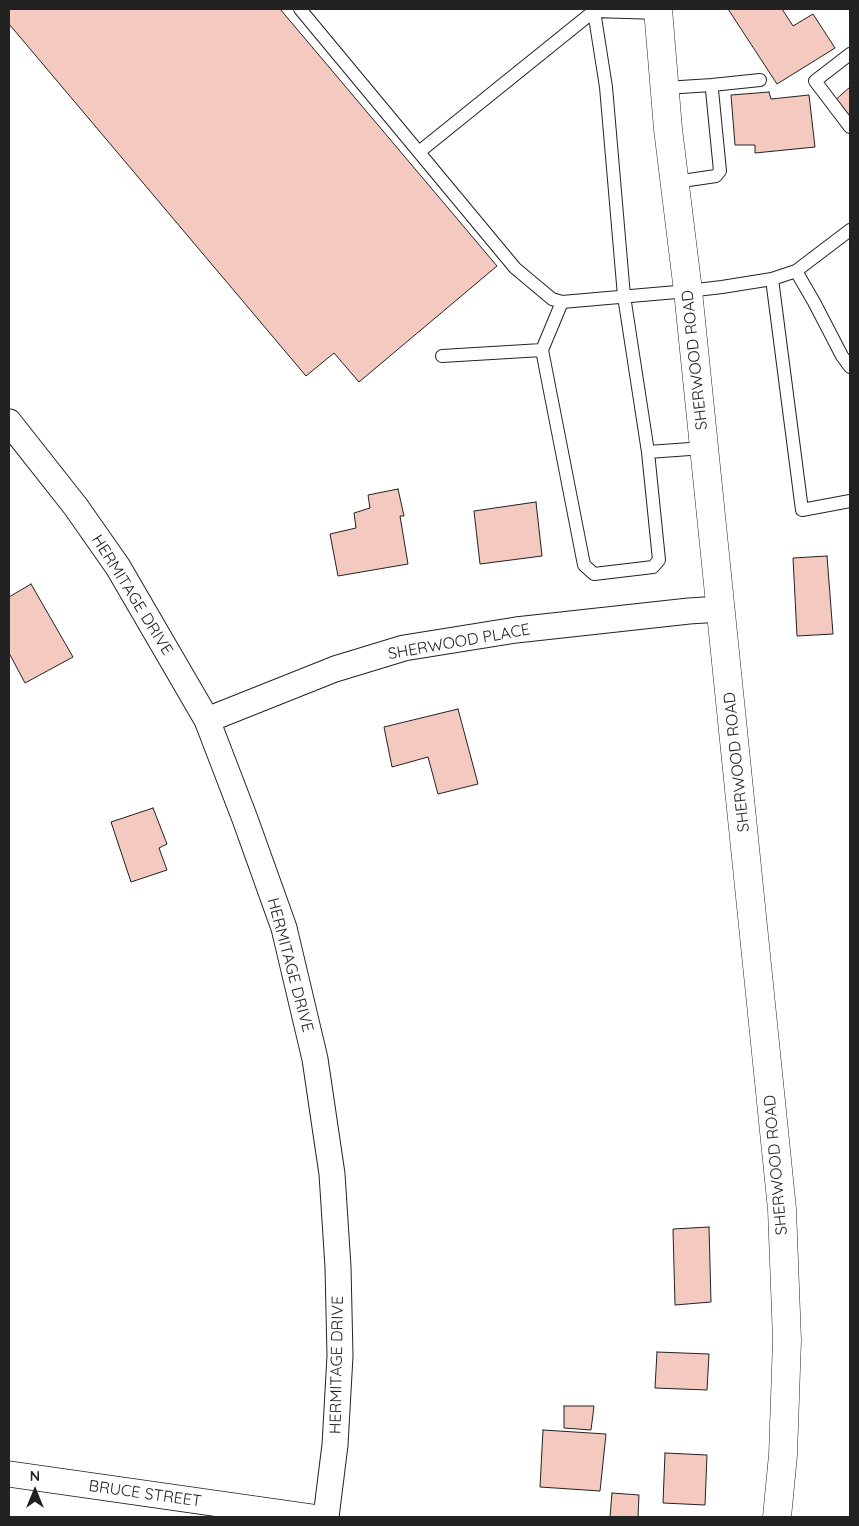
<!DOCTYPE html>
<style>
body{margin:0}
#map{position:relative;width:859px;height:1526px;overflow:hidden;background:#fff;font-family:Quicksand,sans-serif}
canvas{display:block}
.frame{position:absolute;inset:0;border:10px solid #222;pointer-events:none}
.north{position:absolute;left:10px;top:1466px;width:50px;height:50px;-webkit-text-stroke:4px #fff;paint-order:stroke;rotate:0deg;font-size:14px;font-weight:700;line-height:20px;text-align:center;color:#222}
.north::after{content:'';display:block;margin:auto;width:18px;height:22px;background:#222;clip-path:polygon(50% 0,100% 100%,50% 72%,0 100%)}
</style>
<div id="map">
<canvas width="859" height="1526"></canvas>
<div class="frame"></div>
<div class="north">N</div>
</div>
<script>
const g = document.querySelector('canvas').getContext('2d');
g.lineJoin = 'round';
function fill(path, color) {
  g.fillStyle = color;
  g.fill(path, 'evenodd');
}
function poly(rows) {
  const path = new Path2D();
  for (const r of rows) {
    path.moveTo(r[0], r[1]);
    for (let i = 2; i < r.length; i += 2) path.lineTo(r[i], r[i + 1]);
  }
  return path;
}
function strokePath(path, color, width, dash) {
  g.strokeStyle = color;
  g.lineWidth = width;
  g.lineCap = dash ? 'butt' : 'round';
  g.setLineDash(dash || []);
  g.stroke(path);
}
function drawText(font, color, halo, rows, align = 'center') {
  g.font = font + ' Quicksand,sans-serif';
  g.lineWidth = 4;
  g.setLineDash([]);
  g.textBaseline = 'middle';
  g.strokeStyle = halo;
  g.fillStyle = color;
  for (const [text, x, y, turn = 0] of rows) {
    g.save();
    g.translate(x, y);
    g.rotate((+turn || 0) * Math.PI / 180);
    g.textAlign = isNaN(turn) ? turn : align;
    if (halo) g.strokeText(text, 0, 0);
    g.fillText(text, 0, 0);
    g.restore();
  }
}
const building = poly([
 [9,9,280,9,497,266,359,382,334,353,306,376,9,24,9,9],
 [728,9,782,9,793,26,813,14,835,48,777,84,728,9],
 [850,87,850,121,833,102,850,87],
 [769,92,771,99,809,95,815,147,755,153,755,145,735,145,731,95,769,92],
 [398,489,404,516,400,516,408,564,338,576,330,534,356,528,354,513,370,508,368,495,398,489],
 [536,502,542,556,480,564,474,511,536,502],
 [827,556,833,634,797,636,793,558,827,556],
 [31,584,73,657,25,683,9,653,9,597,31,584],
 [458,709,478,784,438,794,428,757,392,767,384,727,458,709],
 [153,808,167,844,159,848,167,870,131,882,111,822,153,808],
 [709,1227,711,1302,675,1305,673,1229,709,1227],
 [657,1352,709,1354,707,1390,655,1388,657,1352],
 [564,1406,594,1406,591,1430,564,1428,564,1406],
 [543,1430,606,1434,600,1491,540,1487,543,1430],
 [665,1453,707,1455,705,1505,663,1503,665,1453],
 [612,1493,639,1495,638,1517,610,1517,612,1493]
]);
const lane = poly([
 [300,9,515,268,552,299,562,302,688,291,722,287,772,279,796,271,850,230],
 [593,9,594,11,659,13],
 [850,54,815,81,850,127],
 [712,85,760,80],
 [665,88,712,85,712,90,720,171,716,176,675,182],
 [419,152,594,11,606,87,624,296,648,452,659,560,653,567,594,574,584,565,542,350],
 [796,271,814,302,842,356,850,367],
 [772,279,802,510,850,501],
 [442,356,542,350,562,302],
 [648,452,704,448]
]);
const street = poly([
 [9,422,76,507,118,567,207,720,245,819,284,928,315,1059,332,1174,338,1267,340,1356,335,1445,326,1517],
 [207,720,335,669,404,648,516,630,689,611,721,609],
 [9,1474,311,1517]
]);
const secondary = poly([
 [658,9,668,129,688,291,782,1209,787,1340,783,1455,777,1517]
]);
const streetNames = [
 ["SHERWOOD ROAD",695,360,-96],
 ["HERMITAGE DRIVE",132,595,58],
 ["SHERWOOD PLACE",459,642,-10],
 ["SHERWOOD ROAD",737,762,-96],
 ["HERMITAGE DRIVE",290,965,75],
 ["SHERWOOD ROAD",776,1165,-95],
 ["HERMITAGE DRIVE",337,1365,-89],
 ["BRUCE STREET",145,1494,8]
];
fill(building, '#f3c9c0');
strokePath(building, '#222', 1);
strokePath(lane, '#222', 14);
strokePath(street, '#222', 27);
strokePath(secondary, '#222', 29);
strokePath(lane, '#fff', 12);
strokePath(street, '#fff', 25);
strokePath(secondary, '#fff', 28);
drawText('16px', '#222', '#fff', streetNames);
</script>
